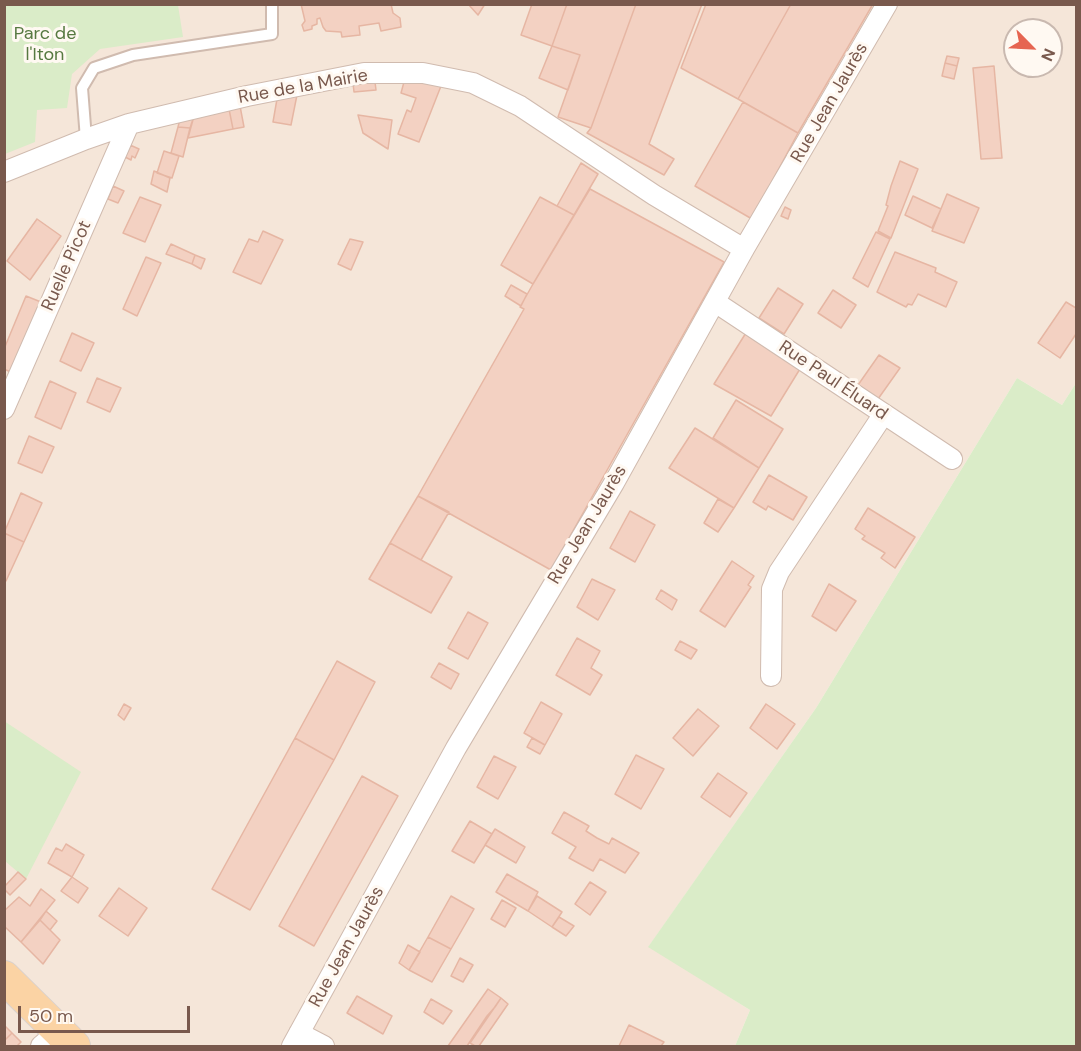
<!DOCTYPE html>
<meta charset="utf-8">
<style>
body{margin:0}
#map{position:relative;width:1081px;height:1051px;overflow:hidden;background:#fdf4eb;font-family:"DM Sans",sans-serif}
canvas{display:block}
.frame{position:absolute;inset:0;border:6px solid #79594d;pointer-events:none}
.north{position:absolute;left:1003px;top:18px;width:60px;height:60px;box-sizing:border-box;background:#fff9f2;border:2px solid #c9b9b0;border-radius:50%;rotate:114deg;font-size:16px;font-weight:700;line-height:24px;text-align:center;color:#79594d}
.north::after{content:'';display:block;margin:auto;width:21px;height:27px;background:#e66551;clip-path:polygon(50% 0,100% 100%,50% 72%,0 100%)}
.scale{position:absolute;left:18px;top:1006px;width:172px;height:27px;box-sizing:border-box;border:3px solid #79594d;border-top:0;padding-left:8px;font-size:18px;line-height:21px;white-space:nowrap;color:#79594d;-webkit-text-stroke:4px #fff9f2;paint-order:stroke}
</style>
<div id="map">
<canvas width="1081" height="1051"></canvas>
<div class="frame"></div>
<div class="north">N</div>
<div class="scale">50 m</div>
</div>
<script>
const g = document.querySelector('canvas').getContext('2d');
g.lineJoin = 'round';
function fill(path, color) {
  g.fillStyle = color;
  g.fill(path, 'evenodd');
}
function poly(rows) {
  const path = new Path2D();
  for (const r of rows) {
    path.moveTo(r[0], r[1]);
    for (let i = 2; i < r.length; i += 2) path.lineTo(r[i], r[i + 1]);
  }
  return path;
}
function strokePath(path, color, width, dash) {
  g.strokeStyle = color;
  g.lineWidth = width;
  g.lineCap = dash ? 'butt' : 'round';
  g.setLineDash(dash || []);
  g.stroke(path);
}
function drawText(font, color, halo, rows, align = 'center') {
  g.font = font + ' "DM Sans",sans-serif';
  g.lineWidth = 6;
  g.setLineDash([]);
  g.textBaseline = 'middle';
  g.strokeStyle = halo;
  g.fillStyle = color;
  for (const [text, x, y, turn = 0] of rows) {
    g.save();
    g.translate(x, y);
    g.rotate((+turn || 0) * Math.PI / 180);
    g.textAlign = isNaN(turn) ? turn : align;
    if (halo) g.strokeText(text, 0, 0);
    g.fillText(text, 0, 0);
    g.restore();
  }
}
const residential = poly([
 [5,5,1076,5,1076,383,1062,405,1017,378,816,708,649,946,750,1010,735,1046,5,1046],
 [1015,30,1051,30,1051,66,1015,66]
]);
const green = poly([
 [5,4,178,5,183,37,100,49,72,74,67,108,37,110,35,142,5,154],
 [1017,378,1062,405,1076,383,1076,1046,735,1046,750,1010,648,947,816,708],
 [4,721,81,772,26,879,5,861]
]);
const building = poly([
 [301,4,391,4,393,13,400,18,401,27,381,31,379,23,359,26,360,35,342,37,341,32,326,31,323,27,320,18,317,19,317,24,312,26,312,29,304,31,302,25,305,21,301,4],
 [468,4,485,4,478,15,468,4],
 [532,4,567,4,552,46,521,35,532,4],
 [567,4,636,4,591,128,558,117,580,55,552,46,567,4],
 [636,4,702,4,649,144,674,159,664,175,587,133,591,128,636,4],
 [706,4,791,4,738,99,681,68,706,4],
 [791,4,873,4,798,133,738,99,791,4],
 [552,46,580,55,568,90,539,78,552,46],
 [947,56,959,58,957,66,945,63,947,56],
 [945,63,957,66,954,79,942,76,945,63],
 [994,66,1002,158,981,159,973,68,994,66],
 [375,82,376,90,354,92,353,83,375,82],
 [404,82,423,82,441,86,419,142,398,134,407,110,411,112,416,98,401,93,404,82],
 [297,95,291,125,273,122,277,99,297,95],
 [743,102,798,133,752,219,695,186,743,102],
 [240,106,244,127,233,129,229,109,240,106],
 [229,109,233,129,188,138,194,116,229,109],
 [358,115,392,120,388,149,363,133,358,115],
 [194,116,190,128,178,127,180,119,194,116],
 [178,127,190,128,183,157,171,153,178,127],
 [130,145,139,149,135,158,132,156,131,160,125,157,130,145],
 [164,151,179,156,172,178,157,173,164,151],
 [900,161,918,169,891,238,878,231,888,206,886,205,891,186,900,161],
 [581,163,598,174,574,215,557,206,581,163],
 [154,171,170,178,167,192,151,184,154,171],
 [113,186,124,191,118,203,108,199,113,186],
 [590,189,724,262,551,570,418,496,524,309,520,307,533,284,590,189],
 [947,194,979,208,964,243,932,231,947,194],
 [913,196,941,209,932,228,905,215,913,196],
 [140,197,161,205,145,242,123,233,140,197],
 [540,197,574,215,533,284,501,265,540,197],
 [785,207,791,210,788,219,781,216,785,207],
 [37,219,61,236,30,280,7,261,37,219],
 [263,231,283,240,261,284,233,272,249,239,258,242,263,231],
 [876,232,890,239,868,287,853,278,876,232],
 [350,239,363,242,351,270,338,264,350,239],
 [171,244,195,255,192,264,166,254,171,244],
 [895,252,936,268,935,272,957,282,946,307,918,294,912,305,908,304,906,307,877,292,895,252],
 [195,255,205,259,201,269,192,264,195,255],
 [146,257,161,263,137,316,123,309,146,257],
 [511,285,527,294,521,306,505,296,511,285],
 [778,288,803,304,784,334,759,318,778,288],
 [833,290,856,305,841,328,818,313,833,290],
 [26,296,46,304,15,374,4,369,4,349,26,296],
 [1066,302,1076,308,1076,334,1060,358,1038,343,1066,302],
 [749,328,803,364,771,416,714,384,749,328],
 [72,333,94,343,81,371,60,361,72,333],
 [879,355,900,368,878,399,858,385,879,355],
 [97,378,121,388,110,412,87,402,97,378],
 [50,381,76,393,61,429,35,417,50,381],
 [736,400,783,429,759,468,713,438,736,400],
 [695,428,759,468,734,508,669,468,695,428],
 [29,436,54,447,42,473,18,463,29,436],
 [769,475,807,497,793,520,768,506,766,510,753,502,769,475],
 [21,493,42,503,24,542,4,533,21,493],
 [418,496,449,512,421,560,390,543,418,496],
 [718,499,734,508,718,532,704,523,718,499],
 [868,508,915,537,895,568,881,558,885,553,862,539,865,536,855,529,868,508],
 [630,511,655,525,635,562,610,548,630,511],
 [4,533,24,542,6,581,4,580,4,533],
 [390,543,452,577,431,613,369,579,390,543],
 [732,561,754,576,748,585,751,587,725,627,700,611,732,561],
 [592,579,615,590,598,620,577,607,592,579],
 [829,584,856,601,836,631,812,616,829,584],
 [661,590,677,600,672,610,656,599,661,590],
 [468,612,488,623,468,659,448,648,468,612],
 [577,638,600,651,591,668,602,675,590,695,556,675,577,638],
 [680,641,697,650,691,659,675,650,680,641],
 [337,661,375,682,334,760,295,738,337,661],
 [439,663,459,674,451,689,431,677,439,663],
 [541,702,562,714,545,745,524,733,541,702],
 [124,704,131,708,124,720,118,715,124,704],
 [766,704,795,724,777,749,750,728,766,704],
 [698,709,719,726,693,756,673,738,698,709],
 [295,738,334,760,250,910,212,889,295,738],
 [532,738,545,745,540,754,527,747,532,738],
 [636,755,664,769,641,809,615,794,636,755],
 [494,756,516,767,498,799,477,787,494,756],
 [718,773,747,793,730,817,701,797,718,773],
 [362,776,398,796,314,946,279,926,362,776],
 [564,812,589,826,586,831,597,838,609,844,612,838,639,853,625,873,600,859,593,871,569,858,576,847,552,833,564,812],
 [470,821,492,834,474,863,452,851,470,821],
 [495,829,525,847,516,863,485,845,495,829],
 [66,844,84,855,72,877,48,863,56,848,62,851,66,844],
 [18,872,26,879,10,895,4,889,4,887,18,872],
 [507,874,538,892,528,911,496,892,507,874],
 [72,877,88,888,78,903,61,891,72,877],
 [590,882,606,892,590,915,575,904,590,882],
 [119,888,147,908,128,936,99,916,119,888],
 [41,889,55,900,21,942,4,926,4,911,19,897,30,906,41,889],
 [451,896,474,909,451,949,428,937,451,896],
 [537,896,562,912,552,927,528,911,537,896],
 [502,900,516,908,505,927,491,919,502,900],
 [46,911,57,921,50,930,40,920,46,911],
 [559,917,574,926,566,936,552,927,559,917],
 [40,920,60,940,43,964,21,942,40,920],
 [428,937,451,949,432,982,409,970,428,937],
 [408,945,420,952,409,970,399,963,408,945],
 [460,958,473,965,463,982,451,976,460,958],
 [488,989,501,998,495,1007,487,1016,467,1046,448,1046,488,989],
 [357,996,392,1016,383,1034,347,1013,357,996],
 [501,998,508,1004,479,1046,475,1046,470,1043,501,998],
 [431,999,452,1011,443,1024,424,1012,431,999],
 [4,1025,12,1033,4,1041,4,1025],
 [629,1025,664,1042,661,1046,619,1046,629,1025],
 [12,1033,21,1042,17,1046,4,1046,4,1041,12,1033]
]);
const service = poly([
 [86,139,82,88,94,68,133,55,272,34,272,4]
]);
const minor = poly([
 [4,172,86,139,129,124,247,96,364,73,423,73,473,83,520,106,654,195,744,249],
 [715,302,952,459],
 [4,409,129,124],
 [771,676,772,589,779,572,883,415],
 [299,1033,324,1046],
 [41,1046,59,1031],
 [292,1046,456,748,614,483,744,249,887,4]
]);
const primary = poly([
 [4,977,74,1046]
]);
const parkNames = [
 ["Parc de",45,34],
 ["l'Iton",45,55]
];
const streetNames = [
 ["Rue de la Mairie",303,87,-10],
 ["Rue Jean Jaurès",830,103,-60],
 ["Ruelle Picot",67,266,-66],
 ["Rue Paul Éluard",833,381,34],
 ["Rue Jean Jaurès",588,525,-59],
 ["Rue Jean Jaurès",347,947,-61]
];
fill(residential, '#f5e6d9');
fill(green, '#daecc8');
fill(building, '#f3d1c2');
strokePath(building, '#e6b6a3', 1.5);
strokePath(service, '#d0bbaf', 14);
strokePath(minor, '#d0bbaf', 22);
strokePath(primary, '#d9d1cd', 34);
strokePath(service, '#fff', 10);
strokePath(minor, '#fff', 20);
strokePath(primary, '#fbd3a4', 32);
drawText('18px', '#577941', '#fff9f2', parkNames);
drawText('18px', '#79594d', '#fff9f2', streetNames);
</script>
